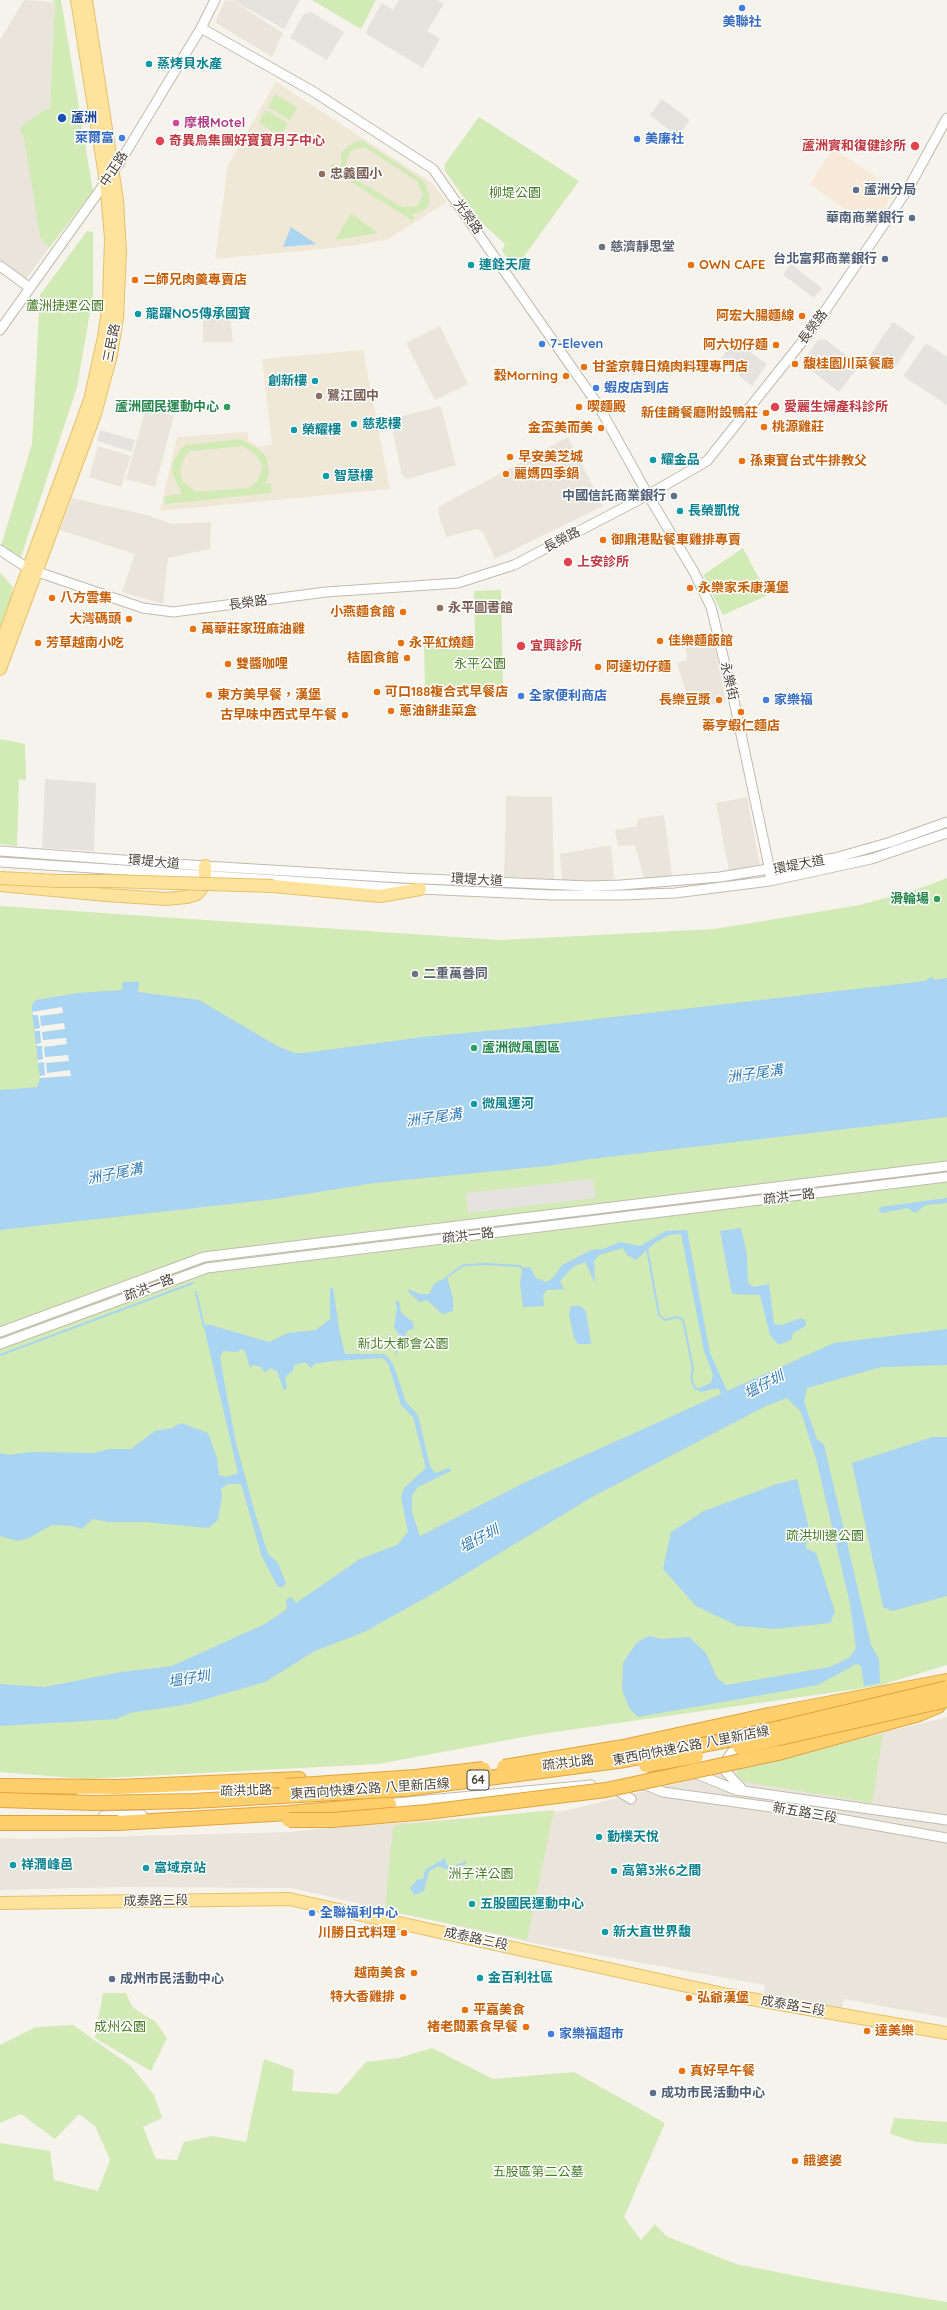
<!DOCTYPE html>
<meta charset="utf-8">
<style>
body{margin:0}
canvas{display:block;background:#f6f3ec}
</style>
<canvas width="947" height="2310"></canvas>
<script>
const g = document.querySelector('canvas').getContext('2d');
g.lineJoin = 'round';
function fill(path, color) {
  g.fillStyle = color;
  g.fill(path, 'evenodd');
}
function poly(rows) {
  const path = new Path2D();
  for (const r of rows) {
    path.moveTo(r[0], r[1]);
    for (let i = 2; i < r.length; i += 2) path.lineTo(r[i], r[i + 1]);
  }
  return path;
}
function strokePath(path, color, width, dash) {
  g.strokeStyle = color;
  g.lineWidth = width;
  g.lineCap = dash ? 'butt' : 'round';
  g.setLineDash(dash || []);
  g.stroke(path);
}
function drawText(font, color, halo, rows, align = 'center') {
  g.font = font + ' Quicksand,"Noto Sans TC",sans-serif';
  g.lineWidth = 3;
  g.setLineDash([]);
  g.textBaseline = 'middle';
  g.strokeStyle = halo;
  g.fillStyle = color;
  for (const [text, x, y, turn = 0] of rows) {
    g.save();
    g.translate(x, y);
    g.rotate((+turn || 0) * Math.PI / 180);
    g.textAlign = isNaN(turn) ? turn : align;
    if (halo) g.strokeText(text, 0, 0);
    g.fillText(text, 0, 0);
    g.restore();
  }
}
const residential = poly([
 [24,0,55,2,50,110,20,132,24,137,40,237,49,248,25,280,0,261,0,40],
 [225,0,233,1,283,33,272,57,215,22],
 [229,310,233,342,203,342,203,312],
 [440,326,468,384,435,400,406,343],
 [441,406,456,465,408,479,402,475,391,424,395,418],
 [146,408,174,416,155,487,126,479],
 [568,437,603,506,495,559,483,532,476,529,447,537,440,520,438,507],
 [98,446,131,456,121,487,89,477],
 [72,498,147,515,172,524,211,522,210,549,168,558,163,604,122,592,135,554,60,530],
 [712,632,726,702,691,708,677,663,687,660,685,639],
 [506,796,552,797,554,879,504,877],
 [747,797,760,865,729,871,716,803],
 [664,815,672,875,670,877,644,879,635,845,618,846,615,830,637,826,638,819],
 [611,845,614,878,608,881,562,880,560,854],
 [947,1717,947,2018,844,1999,842,2009,764,1995,765,1985,542,1945,291,1888,124,1887,0,1890,0,1838,24,1839,290,1832,385,1822,385,1824,564,1811]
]);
const commercial = poly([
 [833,148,896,190,870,228,810,184]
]);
const industrial = poly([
 [232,0,300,0,284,29],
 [399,0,437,0,444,4,427,31,440,39,423,68,365,33,382,3,393,10],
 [311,12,344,32,327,60,290,38,304,14],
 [45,779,96,783,94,851,42,848]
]);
const education = poly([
 [276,82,432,183,447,202,388,239,352,246,215,259,228,165],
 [363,350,390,489,160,511,177,437,248,432,248,440,260,447,272,444,262,359]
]);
const green = poly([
 [52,0,61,0,93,191,49,248,40,237,24,138,20,132,22,126,44,110,50,109,55,2],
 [312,0,376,0,361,29],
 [275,94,297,107,290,120,268,107],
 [265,110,288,123,280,136,259,123],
 [479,117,579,181,519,263,512,265,502,251,505,244,482,223,445,171,445,164],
 [358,141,363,141,424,181,429,195,429,204,424,210,411,215,415,217,413,221,329,168,332,164,341,170,341,153,348,146],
 [364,147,417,181,423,195,420,202,416,206,402,207,350,176,346,163,348,156,352,150],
 [351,213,378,233,335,240],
 [87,231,93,232,93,295,77,387,19,563,0,549,32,444,40,295],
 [241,439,260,450,267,458,269,472,266,484,271,483,271,493,165,504,165,496,182,494,172,472,173,462,181,449,186,445],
 [243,446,256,455,263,467,257,481,249,488,196,492,183,482,180,474,181,465,186,455,191,451],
 [743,548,768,595,723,615,703,575],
 [0,573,13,587,12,595,0,626],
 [501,590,503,686,425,688,424,643,475,642,474,591],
 [0,739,25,744,26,780,19,779,17,846,0,844],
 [947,878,947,1665,878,1686,534,1735,378,1764,86,1779,0,1772,0,906,500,940,714,929,860,905,918,889],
 [883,1734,872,1803,745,1782,737,1775,737,1768],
 [554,1810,527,1940,393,1912,385,1908,393,1828,397,1825],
 [103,1993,126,1993,132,2006,139,2012,155,2021,167,2038,151,2071,95,2038],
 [73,2025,131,2066,154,2095,162,2118,143,2127,156,2159,177,2160,184,2142,212,2136,246,2142,264,2059,294,2070,292,2091,338,2094,366,2062,399,2058,432,2048,493,2079,574,2072,665,2123,624,2217,641,2240,655,2224,666,2236,736,2264,822,2281,947,2302,947,2310,0,2310,0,2143,50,2151,54,2180,98,2191,110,2160,95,2126,79,2114,55,2139,21,2114,0,2123,0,2045,36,2027],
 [894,2118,947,2122,947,2144,916,2142,890,2134]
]);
const parking = poly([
 [662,99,690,120,678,137,650,115],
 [791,264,822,288,814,298,783,275],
 [893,322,915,337,894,369,871,354],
 [733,340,767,364,752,386,720,360],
 [818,340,826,340,860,365,839,392,802,363],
 [926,343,947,357,947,405,903,376],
 [100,430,135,440,132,452,97,441],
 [593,1179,595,1198,468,1213,466,1193]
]);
const water = poly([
 [291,227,316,244,283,247],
 [931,977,935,980,947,978,947,1117,591,1159,547,1166,374,1183,275,1199,0,1230,0,1090,37,1087,40,1078,32,1012,32,1005,36,1000,78,993,122,990,123,982,139,982,138,992,199,1000,279,1047,295,1053,304,1053,423,1037,518,1028,925,981],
 [947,1198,947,1203,926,1205,915,1213,907,1208,882,1213,878,1210,881,1207],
 [741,1228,747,1255,748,1283,754,1287,769,1284,774,1324,782,1325,801,1318,806,1321,806,1326,793,1333,791,1340,778,1345,770,1335,760,1295,732,1294,720,1231],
 [687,1230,710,1353,727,1391,834,1343,947,1329,947,1365,881,1367,807,1388,804,1402,817,1439,824,1445,871,1645,879,1659,880,1683,864,1686,861,1666,856,1664,818,1685,638,1717,629,1708,622,1689,623,1663,637,1642,649,1636,662,1639,689,1637,706,1653,717,1678,726,1685,830,1667,850,1657,856,1648,850,1604,817,1462,801,1412,787,1398,766,1406,592,1497,441,1589,364,1632,315,1651,265,1682,189,1704,130,1713,116,1719,0,1726,0,1684,45,1687,121,1672,172,1666,265,1624,287,1609,286,1600,291,1597,296,1603,360,1559,397,1545,408,1532,401,1497,404,1488,426,1468,413,1417,401,1405,388,1363,382,1358,332,1361,314,1364,311,1368,305,1362,295,1365,292,1372,285,1377,287,1388,284,1391,277,1371,270,1368,265,1373,261,1367,253,1365,250,1368,245,1351,241,1349,238,1352,223,1351,220,1357,226,1391,236,1443,254,1510,268,1554,278,1563,286,1583,283,1587,278,1587,262,1557,241,1484,228,1484,221,1489,222,1497,218,1520,208,1528,145,1522,108,1522,93,1519,81,1529,73,1526,52,1525,27,1539,17,1541,0,1536,0,1453,8,1455,31,1452,94,1453,110,1449,131,1449,155,1431,172,1428,181,1423,208,1433,217,1458,219,1475,227,1477,238,1473,204,1327,207,1324,269,1342,288,1333,316,1330,330,1319,330,1288,333,1288,340,1334,345,1354,385,1354,393,1364,406,1402,418,1415,430,1466,435,1473,449,1468,451,1471,418,1487,412,1495,412,1512,420,1536,530,1480,721,1394,719,1388,700,1392,699,1388,711,1383,713,1375,704,1351,681,1234,669,1235,655,1243,636,1260,627,1255,623,1248,599,1255,594,1261,595,1283,585,1262,573,1267,560,1281,564,1289,547,1290,543,1295,544,1306,523,1307,520,1284,522,1268,530,1267,536,1278,546,1282,553,1278,562,1265,591,1250,603,1249,620,1242,640,1246,666,1231],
 [447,1277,453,1298,453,1311,442,1314,427,1300,420,1302,409,1293,408,1289,420,1294,429,1294,434,1284],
 [399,1301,401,1313,413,1322,414,1329,408,1330,394,1358,399,1335,394,1327,397,1308,395,1302],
 [571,1306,580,1306,586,1311,591,1344,578,1344,574,1338,569,1314],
 [933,1437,947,1437,947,1596,892,1611,883,1607,852,1463],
 [797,1479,809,1529,806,1548,816,1553,835,1612,830,1623,774,1629,738,1626,696,1606,663,1569,671,1532,704,1511,777,1484],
 [445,1858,447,1865,452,1867,466,1861,466,1864,449,1870,438,1866,429,1871,424,1891,414,1895,410,1888,418,1879,423,1879,425,1870]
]);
const pier = poly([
 [62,1007,63,1013,40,1016,41,1026,64,1023,65,1029,42,1032,43,1040,66,1038,67,1044,44,1047,45,1057,68,1055,69,1061,46,1063,47,1073,70,1070,71,1076,40,1078,40,1076,45,1075,44,1062,38,1063,38,1060,43,1059,42,1046,37,1046,36,1044,41,1043,40,1031,35,1031,34,1029,40,1028,38,1015,33,1015,32,1012]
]);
const stream = poly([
 [647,1248,659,1315,665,1320,676,1317,682,1319,684,1324,693,1369,691,1379,695,1388,700,1390],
 [447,1277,464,1265,487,1264,520,1266,522,1268],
 [196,1292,204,1327],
 [0,1355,193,1283]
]);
const minor = poly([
 [201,28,314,92,433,169,598,405,648,495,694,572,711,607,734,701,770,871,770,881],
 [0,266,30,288],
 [0,330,120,162,201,28,215,0],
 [0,550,29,569,143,608,173,612,326,592,458,583,514,565,648,495,707,461,814,327,908,189,947,118],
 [0,851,205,866,402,878,588,886,621,885,720,877,835,858,891,842,947,822],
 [0,862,398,888,552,895,622,895,675,893,770,881,871,859,947,833],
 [0,1332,204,1257,947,1166],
 [0,1344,207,1268,947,1177],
 [732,1752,725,1762,726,1772,743,1790],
 [670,1763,736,1790,947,1820],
 [640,1785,646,1785,663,1792,778,1808,947,1838],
 [612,1787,631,1799],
 [81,1796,240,1792],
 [385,1804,591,1785],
 [103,1816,142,1815]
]);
const major = poly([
 [0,647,90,400,104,337,109,302,111,238,106,182,77,0],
 [0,669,95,414,111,355,117,318,120,252,117,200,86,0],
 [0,885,106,895,166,899,187,897,197,894,205,884,205,866],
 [273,886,380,896,420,889],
 [0,1903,289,1899,728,1995,947,2033]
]);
const highway = poly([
 [769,1715,947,1681],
 [778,1753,919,1714,938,1706],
 [0,1786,118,1787,299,1779],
 [118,1823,289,1813,389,1804]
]);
const majorBridge = poly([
 [0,878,58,881,110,881,273,886]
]);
const highwayBridge = poly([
 [740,1747,947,1700],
 [646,1765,696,1756],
 [504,1767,623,1747,769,1715],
 [286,1786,416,1777,483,1769],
 [0,1800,94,1803,193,1801,405,1789,625,1760,729,1740,947,1688],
 [289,1820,332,1820,427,1812,606,1790,778,1753],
 [0,1823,118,1823]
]);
const markers = [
 [742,8,4,"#3f7fe0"],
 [149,64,4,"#0f9aa8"],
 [62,118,5,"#1a4fb4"],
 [176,123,4,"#d1479c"],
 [122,138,4,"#3f7fe0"],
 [637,139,4,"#3f7fe0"],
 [160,141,5,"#e0444e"],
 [915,146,5,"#e0444e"],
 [322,174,4,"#8d6e63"],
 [856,190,4,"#5c6f8a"],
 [912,218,4,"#5c6f8a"],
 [602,247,4,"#6b7280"],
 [885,259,4,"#5c6f8a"],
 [471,265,4,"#0f9aa8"],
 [691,265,4,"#e8710a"],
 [135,280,4,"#e8710a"],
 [138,314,4,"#0f9aa8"],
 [802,316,4,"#e8710a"],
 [542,344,4,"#3f7fe0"],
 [776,345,4,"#e8710a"],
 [795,364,4,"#e8710a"],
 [584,367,4,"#e8710a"],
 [566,376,4,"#e8710a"],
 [315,381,4,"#0f9aa8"],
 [596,388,4,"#3f7fe0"],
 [319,396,4,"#8d6e63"],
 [227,407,4,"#2e9e5b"],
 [579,407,4,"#e8710a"],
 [775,407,5,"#e0444e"],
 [766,413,4,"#e8710a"],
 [354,424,4,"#0f9aa8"],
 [764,427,4,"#e8710a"],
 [601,428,4,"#e8710a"],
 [294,430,4,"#0f9aa8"],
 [510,457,4,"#e8710a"],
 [653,460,4,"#0f9aa8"],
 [742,461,4,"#e8710a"],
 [506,474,4,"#e8710a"],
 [326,476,4,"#0f9aa8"],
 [674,496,4,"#5c6f8a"],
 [680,511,4,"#0f9aa8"],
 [603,540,4,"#e8710a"],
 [568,562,5,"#e0444e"],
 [690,588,4,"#e8710a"],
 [52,598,4,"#e8710a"],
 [440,608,4,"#8d6e63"],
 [403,612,4,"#e8710a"],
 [129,619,4,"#e8710a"],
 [193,629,4,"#e8710a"],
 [660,641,4,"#e8710a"],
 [38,643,4,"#e8710a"],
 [401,643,4,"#e8710a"],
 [521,646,5,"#e0444e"],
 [407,658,4,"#e8710a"],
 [228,664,4,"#e8710a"],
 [598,667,4,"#e8710a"],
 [377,692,4,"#e8710a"],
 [209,695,4,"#e8710a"],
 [521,696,4,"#3f7fe0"],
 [719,700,4,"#e8710a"],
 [766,700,4,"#3f7fe0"],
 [391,711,4,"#e8710a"],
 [741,712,4,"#e8710a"],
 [345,715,4,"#e8710a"],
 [937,899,4,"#2e9e5b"],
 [415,974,4,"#6b7280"],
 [474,1048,4,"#2e9e5b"],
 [474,1104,4,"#0f9aa8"],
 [599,1837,4,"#0f9aa8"],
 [13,1865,4,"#0f9aa8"],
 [146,1868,4,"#0f9aa8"],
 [614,1871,4,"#0f9aa8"],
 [472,1904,4,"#0f9aa8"],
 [312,1913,4,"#3f7fe0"],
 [605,1932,4,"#0f9aa8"],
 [404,1933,4,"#e8710a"],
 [414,1973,4,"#e8710a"],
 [480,1978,4,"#0f9aa8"],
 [112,1979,4,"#5c6f8a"],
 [403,1997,4,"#e8710a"],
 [689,1998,4,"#e8710a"],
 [465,2010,4,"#e8710a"],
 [526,2027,4,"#e8710a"],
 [867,2031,4,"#e8710a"],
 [551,2034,4,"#3f7fe0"],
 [682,2071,4,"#e8710a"],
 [653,2093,4,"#5c6f8a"],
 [795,2161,4,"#e8710a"]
];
const shields = [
 [478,1780,22]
];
const shieldNames = [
 ["64",478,1780]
];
const shopNames = [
 ["美聯社",742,22,"center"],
 ["萊爾富",114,138,"right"],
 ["美廉社",645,139],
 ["7-Eleven",550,344],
 ["蝦皮店到店",604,388],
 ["全家便利商店",529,696],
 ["家樂福",774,700],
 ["全聯福利中心",320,1913],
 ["家樂福超市",559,2034]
];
const cultureNames = [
 ["蒸烤貝水產",157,64],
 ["連銓天廈",479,265],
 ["龍躍NO5傳承國寶",146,314],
 ["創新樓",307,381,"right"],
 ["慈悲樓",362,424],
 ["榮耀樓",302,430],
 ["耀金品",661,460],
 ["智慧樓",334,476],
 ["長榮凱悅",688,511],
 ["微風運河",482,1104],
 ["勤樸天悅",607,1837],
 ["祥潤峰邑",21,1865],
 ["富域京站",154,1868],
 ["高第3米6之間",622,1871],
 ["五股國民運動中心",480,1904],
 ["新大直世界馥",613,1932],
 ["金百利社區",488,1978]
];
const transitNames = [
 ["蘆洲",71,118]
];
const hotelNames = [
 ["摩根Motel",184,123]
];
const healthNames = [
 ["奇異鳥集團好寶寶月子中心",169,141],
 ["蘆洲實和復健診所",906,146,"right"],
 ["愛麗生婦產科診所",784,407],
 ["上安診所",577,562],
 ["宜興診所",530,646]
];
const streetNames = [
 ["中正路",114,169,-57],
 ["光榮路",468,217,55],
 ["長榮路",813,327,-53],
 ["三民路",112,343,-79],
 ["長榮路",562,540,-27],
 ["長榮路",248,603,-8],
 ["永樂街",729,681,77],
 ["環堤大道",154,862,5],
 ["環堤大道",799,865,-11],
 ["環堤大道",477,880,3],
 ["疏洪一路",789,1197,-7],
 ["疏洪一路",468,1236,-7],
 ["疏洪一路",149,1288,-21],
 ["東西向快速公路 八里新店線",691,1746,-11],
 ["疏洪北路",568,1763,-7],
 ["東西向快速公路 八里新店線",370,1789,-4],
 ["疏洪北路",246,1791,-2],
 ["新五路三段",805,1813,10],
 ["成泰路三段",156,1901,-1],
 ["成泰路三段",476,1939,12],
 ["成泰路三段",793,2006,10]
];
const educationNames = [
 ["忠義國小",330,174],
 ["鷺江國中",327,396],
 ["永平圖書館",448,608]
];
const serviceNames = [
 ["蘆洲分局",864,190],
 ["華南商業銀行",904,218,"right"],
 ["台北富邦商業銀行",877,259,"right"],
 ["中國信託商業銀行",666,496,"right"],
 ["成州市民活動中心",120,1979],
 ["成功市民活動中心",661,2093]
];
const parkNames = [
 ["柳堤公園",515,193],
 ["蘆洲捷運公園",65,306],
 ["永平公園",480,664],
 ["新北大都會公園",403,1344],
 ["疏洪圳邊公園",825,1536],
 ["洲子洋公園",481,1874],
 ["成州公園",120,2027],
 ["五股區第二公墓",538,2172]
];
const worshipNames = [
 ["慈濟靜思堂",610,247],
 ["二重萬善同",423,974]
];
const foodNames = [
 ["OWN CAFE",699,265],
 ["二師兄肉羹專賣店",143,280],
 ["阿宏大腸麵線",794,316,"right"],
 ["阿六切仔麵",768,345,"right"],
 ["馥桂園川菜餐廳",803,364],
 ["甘釜京韓日燒肉料理專門店",592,367],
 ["穀Morning",558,376,"right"],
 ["喫麵殿",587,407],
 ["新佳餚餐廳附設鴨莊",758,413,"right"],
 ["桃源雞莊",772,427],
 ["金盃美而美",593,428,"right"],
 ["早安美芝城",518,457],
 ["孫東寶台式牛排教父",750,461],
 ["麗媽四季鍋",514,474],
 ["御鼎港點餐車雞排專賣",611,540],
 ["永樂家禾康漢堡",698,588],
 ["八方雲集",60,598],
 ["小燕麵食館",395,612,"right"],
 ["大灣碼頭",121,619,"right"],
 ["萬華莊家班麻油雞",201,629],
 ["佳樂麵飯館",668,641],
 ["芳草越南小吃",46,643],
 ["永平紅燒麵",409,643],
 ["桔園食館",399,658,"right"],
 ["雙醬咖哩",236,664],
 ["阿達切仔麵",606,667],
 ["可口188複合式早餐店",385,692],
 ["東方美早餐，漢堡",217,695],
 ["長樂豆漿",711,700,"right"],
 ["蔥油餅韭菜盒",399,711],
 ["古早味中西式早午餐",337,715,"right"],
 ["蓁亨蝦仁麵店",741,726,"center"],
 ["川勝日式料理",396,1933,"right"],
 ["越南美食",406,1973,"right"],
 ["特大香雞排",395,1997,"right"],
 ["弘爺漢堡",697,1998],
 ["平嘉美食",473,2010],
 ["褚老闆素食早餐",518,2027,"right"],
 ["達美樂",875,2031],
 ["真好早午餐",690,2071],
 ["餓婆婆",803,2161]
];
const leisureNames = [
 ["蘆洲國民運動中心",219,407],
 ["滑輪場",929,899],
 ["蘆洲微風園區",482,1048,"left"]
];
const waterNames = [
 ["洲子尾溝",755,1074,-8],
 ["洲子尾溝",434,1118,-8],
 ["洲子尾溝",115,1174,-11],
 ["塭仔圳",764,1385,-28],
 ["塭仔圳",479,1539,-28],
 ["塭仔圳",189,1679,-9]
];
fill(residential, '#eae5da');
fill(commercial, '#f7ead8');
fill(industrial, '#e6e2dd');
fill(education, '#efe8d6');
fill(green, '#d2eab5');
fill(parking, '#e5e3e0');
fill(water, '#a9d4f2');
fill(pier, '#f6f3ec');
strokePath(stream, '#a9d4f2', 2);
strokePath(minor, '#c2bbae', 11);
strokePath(major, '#e6c16a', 14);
strokePath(highway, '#e0a43c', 16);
strokePath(minor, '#fff', 9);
strokePath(major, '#ffe39c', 12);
strokePath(highway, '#ffcf6e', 14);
strokePath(majorBridge, '#e6c16a', 14, []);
strokePath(highwayBridge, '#e0a43c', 16, []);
strokePath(majorBridge, '#ffe39c', 12);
strokePath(highwayBridge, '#ffcf6e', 14);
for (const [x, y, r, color] of markers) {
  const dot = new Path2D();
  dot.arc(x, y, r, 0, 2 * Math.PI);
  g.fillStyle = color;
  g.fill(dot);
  strokePath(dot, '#fff', 1.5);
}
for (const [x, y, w] of shields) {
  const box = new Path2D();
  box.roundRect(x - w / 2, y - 10, w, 20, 3);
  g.fillStyle = '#fff';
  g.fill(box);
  strokePath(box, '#4b4439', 1);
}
drawText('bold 12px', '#4b4439', null, shieldNames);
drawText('bold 13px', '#366cbe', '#fff', shopNames, 'left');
drawText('bold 13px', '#0d838f', '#fff', cultureNames, 'left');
drawText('bold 13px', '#164399', '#fff', transitNames, 'left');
drawText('bold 13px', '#b23c85', '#fff', hotelNames, 'left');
drawText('bold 13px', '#be3a42', '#fff', healthNames, 'left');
drawText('13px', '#4b4439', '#fff', streetNames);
drawText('bold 13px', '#785e54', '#fff', educationNames, 'left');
drawText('bold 13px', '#4e5e75', '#fff', serviceNames, 'left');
drawText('13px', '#4a7f2a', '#fff', parkNames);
drawText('bold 13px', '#5b616d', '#fff', worshipNames, 'left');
drawText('bold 13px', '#c56008', '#fff', foodNames, 'left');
drawText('bold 13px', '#27864d', '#fff', leisureNames, 'right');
drawText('italic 14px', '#2e7ab2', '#fff', waterNames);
</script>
